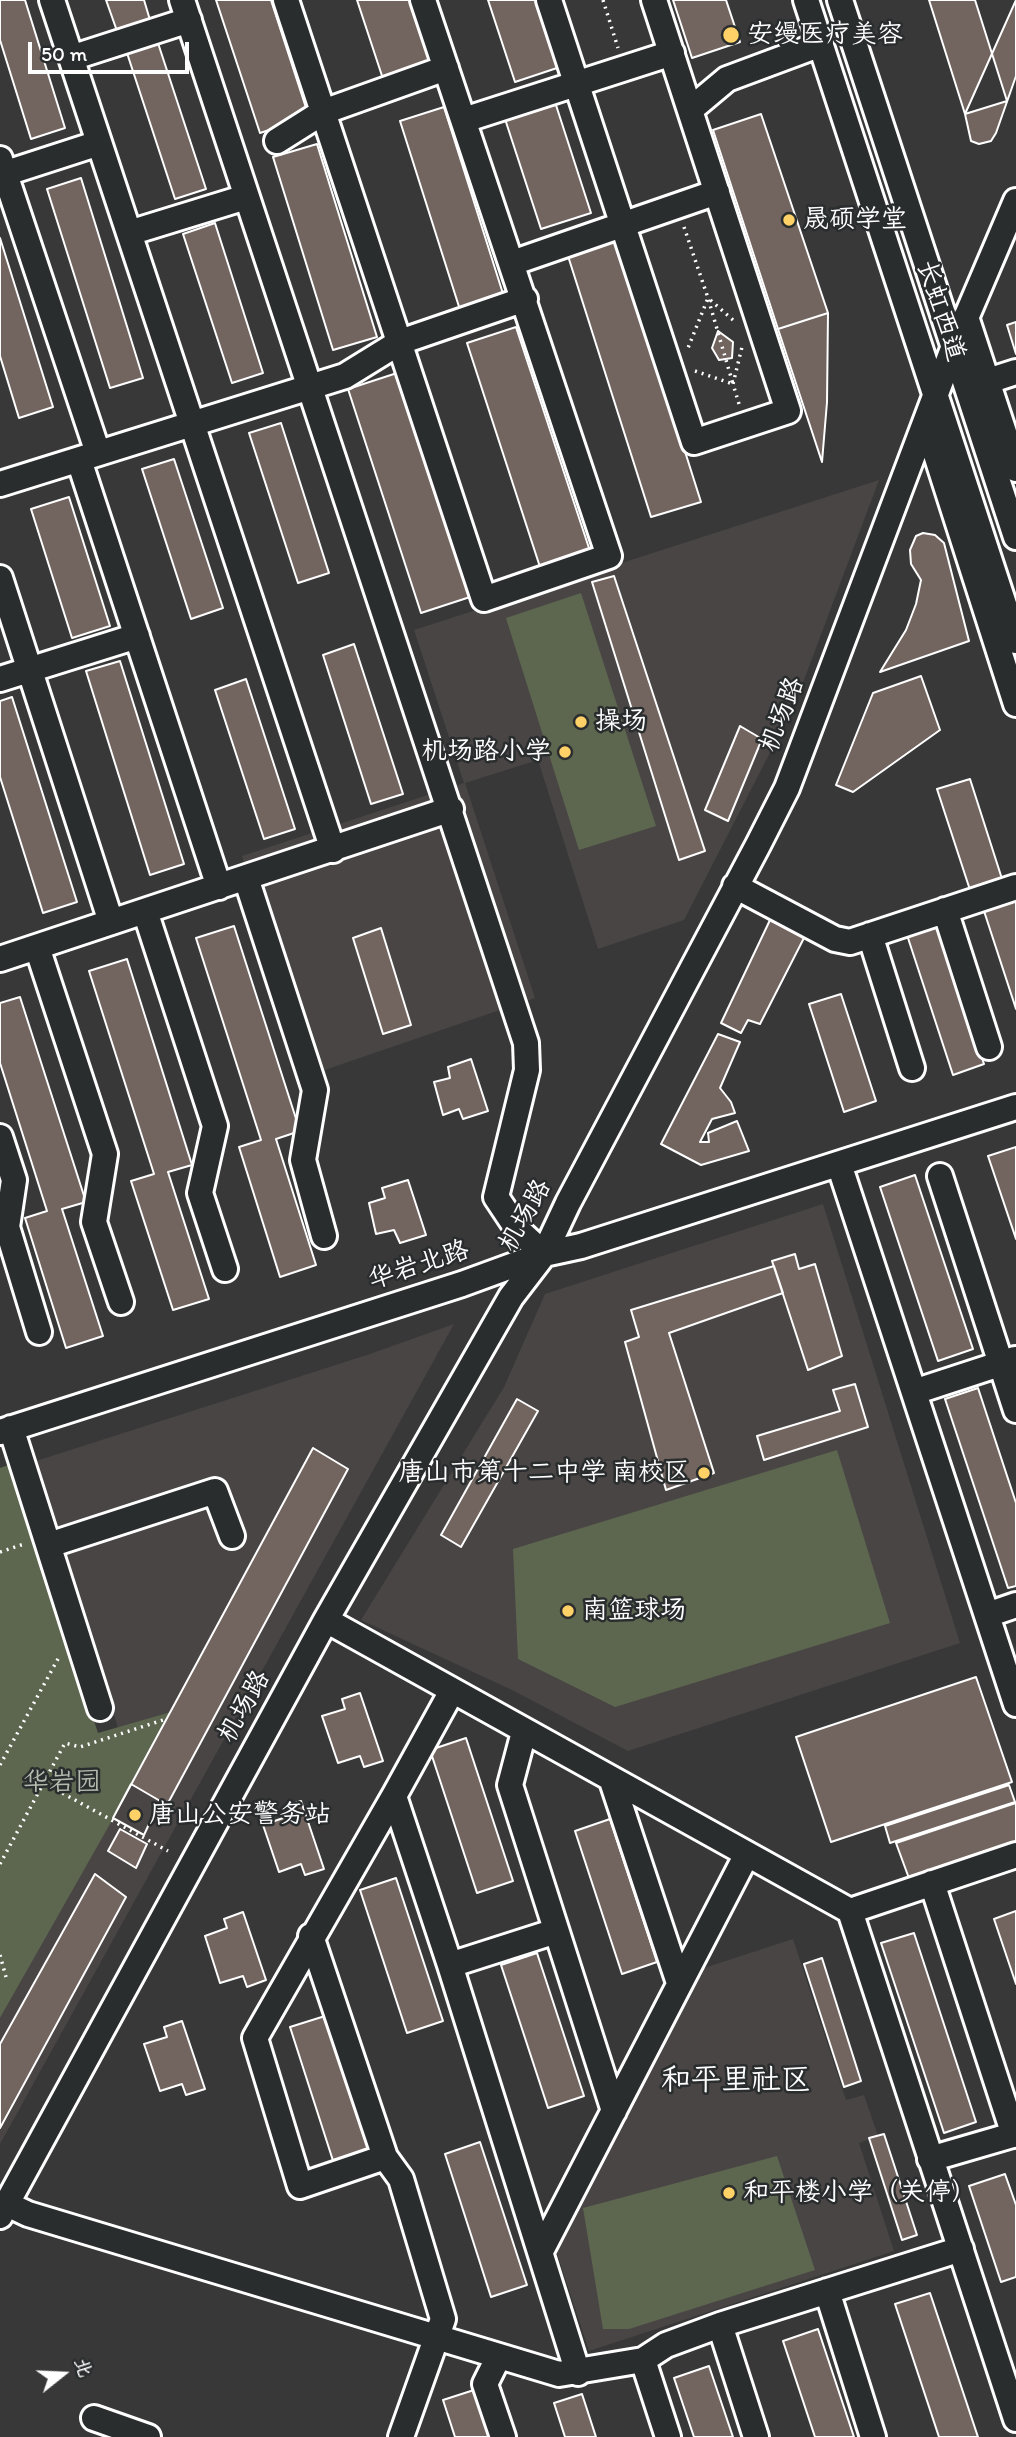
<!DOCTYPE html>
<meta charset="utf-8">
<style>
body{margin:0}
#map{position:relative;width:1016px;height:2437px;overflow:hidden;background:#383838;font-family:Itim,"LXGW WenKai TC",sans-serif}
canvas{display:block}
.north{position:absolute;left:28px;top:2339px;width:70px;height:70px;-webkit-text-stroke:5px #2a2d2e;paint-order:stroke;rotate:72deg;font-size:19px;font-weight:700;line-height:28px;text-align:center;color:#fff}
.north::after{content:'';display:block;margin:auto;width:24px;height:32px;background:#fff;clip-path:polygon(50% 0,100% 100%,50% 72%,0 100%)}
.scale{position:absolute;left:28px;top:42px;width:161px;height:32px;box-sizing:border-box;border:4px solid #fff;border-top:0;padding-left:9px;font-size:21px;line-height:24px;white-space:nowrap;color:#fff;-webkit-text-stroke:5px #2a2d2e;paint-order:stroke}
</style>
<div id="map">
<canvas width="1016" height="2437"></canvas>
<div class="north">北</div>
<div class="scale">50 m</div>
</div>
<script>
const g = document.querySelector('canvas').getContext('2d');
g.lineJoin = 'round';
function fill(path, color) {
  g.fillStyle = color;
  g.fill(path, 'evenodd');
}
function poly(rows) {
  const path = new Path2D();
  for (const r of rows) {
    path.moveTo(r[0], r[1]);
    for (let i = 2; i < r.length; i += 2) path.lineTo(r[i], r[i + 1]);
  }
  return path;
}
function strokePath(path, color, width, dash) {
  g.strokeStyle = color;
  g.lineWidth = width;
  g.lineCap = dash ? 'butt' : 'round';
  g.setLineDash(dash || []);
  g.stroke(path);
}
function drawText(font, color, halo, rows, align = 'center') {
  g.font = font + ' Itim,"LXGW WenKai TC",sans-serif';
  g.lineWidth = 5;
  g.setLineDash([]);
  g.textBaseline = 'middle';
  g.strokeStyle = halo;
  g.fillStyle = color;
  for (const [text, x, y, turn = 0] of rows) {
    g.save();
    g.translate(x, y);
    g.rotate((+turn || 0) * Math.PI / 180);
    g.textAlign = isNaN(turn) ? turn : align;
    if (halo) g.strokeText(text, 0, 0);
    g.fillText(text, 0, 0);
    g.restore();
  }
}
const built = poly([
 [879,480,795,704,684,920,598,949,538,760,465,783,535,998,313,1074,242,856,464,783,414,630],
 [823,1204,960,1643,628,1751,512,1690,361,1620,504,1387,545,1294],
 [454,1324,0,2144,0,2018,173,1711,118,1728,36,1461,370,1354],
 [793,1939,846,2100,864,2095,878,2136,859,2143,894,2251,589,2351,554,2244,704,1968]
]);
const green = poly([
 [581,593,656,826,579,850,506,618],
 [837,1450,890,1623,615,1707,518,1659,513,1549],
 [11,1464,98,1733,174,1711,0,2018,0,1468],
 [777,2156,815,2270,629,2329,603,2329,583,2208]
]);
const building = poly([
 [0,0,25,0,65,128,31,139,0,40,0,0],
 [106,0,144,0,150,20,117,31,106,0],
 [216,0,271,0,309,117,260,133,216,0],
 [357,0,412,0,435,71,386,88,357,0],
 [488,0,538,0,560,67,515,82,488,0],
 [673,0,726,0,740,42,692,58,673,0],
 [929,0,975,0,1007,101,965,114,929,0],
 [1016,0,1016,76,996,133,991,141,979,144,971,141,965,114,1016,0],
 [157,40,206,189,175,199,126,50,157,40],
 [555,102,591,213,541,229,505,119,555,102],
 [444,107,505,300,461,313,400,121,444,107],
 [761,114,828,313,778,329,713,130,761,114],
 [317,144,377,337,333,350,273,157,317,144],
 [81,178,143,378,110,388,47,189,81,178],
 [215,223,263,373,232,383,183,234,215,223],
 [0,238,53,407,19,418,0,356,0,238],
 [618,240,701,502,651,517,568,256,618,240],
 [828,313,827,402,822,462,778,329,828,313],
 [1016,322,1016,354,1007,325,1016,322],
 [516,327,590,551,540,567,467,343,516,327],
 [718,331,733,342,732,358,719,360,712,348,718,331],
 [397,373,470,597,421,613,348,389,397,373],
 [281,423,329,573,298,583,249,433,281,423],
 [174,459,223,608,191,619,142,469,174,459],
 [69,497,110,626,72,638,31,509,69,497],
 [923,533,935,535,944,543,969,641,880,672,906,630,916,604,921,580,911,564,910,550,916,536,923,533],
 [614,576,705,851,679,860,592,582,614,576],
 [354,644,403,794,371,804,323,655,354,644],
 [120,661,184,864,150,875,86,671,120,661],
 [921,676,940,730,853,792,836,785,873,693,921,676],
 [246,679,295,829,264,839,215,690,246,679],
 [12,697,77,902,43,913,0,777,0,701,12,697],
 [740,726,762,739,728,821,705,810,740,726],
 [970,779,1003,882,971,893,937,789,970,779],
 [1015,900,1016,903,1016,1009,984,911,1015,900],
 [770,920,805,936,760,1024,748,1020,741,1033,721,1023,770,920],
 [938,925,984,1064,953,1075,907,935,938,925],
 [234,926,300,1131,276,1139,316,1265,280,1277,239,1147,261,1140,196,938,234,926],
 [381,928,411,1025,383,1034,353,938,381,928],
 [127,959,192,1165,168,1172,209,1299,173,1310,131,1181,154,1174,89,971,127,959],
 [841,994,876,1101,844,1112,809,1004,841,994],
 [20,997,86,1202,62,1209,103,1336,66,1348,25,1218,47,1211,0,1063,0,1003,20,997],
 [718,1034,740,1042,720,1088,731,1102,735,1113,712,1119,700,1142,709,1142,708,1133,737,1121,749,1151,701,1165,661,1144,718,1034],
 [471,1059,488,1111,463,1119,459,1109,443,1115,434,1082,450,1078,448,1067,471,1059],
 [1016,1147,1016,1239,988,1156,1016,1147],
 [915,1175,973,1349,938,1361,880,1187,915,1175],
 [408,1180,426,1235,400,1243,394,1230,376,1234,369,1203,385,1198,382,1188,408,1180],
 [795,1254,799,1269,815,1264,842,1356,808,1370,772,1261,795,1254],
 [774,1266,783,1293,669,1333,714,1473,666,1490,625,1342,639,1337,631,1310,774,1266],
 [855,1384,868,1427,764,1460,757,1436,840,1411,833,1390,855,1384],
 [978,1388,1016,1503,1016,1586,1008,1588,945,1399,978,1388],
 [517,1399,538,1411,461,1547,441,1535,517,1399],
 [313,1448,348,1469,167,1805,162,1814,155,1811,144,1835,113,1818,313,1448],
 [976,1677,1012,1782,831,1842,796,1737,976,1677],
 [360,1693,383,1761,364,1767,360,1756,338,1763,322,1716,345,1709,342,1699,360,1693],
 [466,1738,513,1881,477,1893,430,1750,466,1738],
 [131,1784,167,1805,162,1814,155,1811,144,1835,113,1818,131,1784],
 [1009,1785,1015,1802,890,1843,885,1826,1009,1785],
 [301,1801,324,1869,305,1875,301,1864,279,1872,263,1825,286,1817,283,1807,301,1801],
 [1016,1803,1016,1845,910,1881,896,1843,1016,1803],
 [610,1819,657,1962,622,1974,575,1831,610,1819],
 [120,1829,147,1844,136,1868,108,1851,120,1829],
 [95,1874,126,1897,0,2128,0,2044,95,1874],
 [396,1878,443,2021,407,2033,360,1890,396,1878],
 [1016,1911,1016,1984,994,1919,1016,1911],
 [243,1912,266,1980,247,1987,243,1976,220,1983,205,1936,227,1928,224,1919,243,1912],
 [914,1933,976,2122,944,2133,881,1943,914,1933],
 [537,1953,584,2096,548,2108,501,1965,537,1953],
 [822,1958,861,2081,844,2087,804,1964,822,1958],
 [325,2016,372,2159,336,2170,290,2027,325,2016],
 [182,2021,205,2089,186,2095,182,2084,160,2091,144,2044,167,2037,164,2027,182,2021],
 [884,2134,917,2235,902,2240,869,2138,884,2134],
 [480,2142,527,2285,491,2297,445,2154,480,2142],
 [1005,2174,1016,2205,1016,2277,1001,2282,969,2186,1005,2174],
 [930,2293,978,2437,939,2437,895,2304,930,2293],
 [818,2329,854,2437,815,2437,783,2341,818,2329],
 [709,2366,733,2437,694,2437,674,2378,709,2366],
 [474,2390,490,2437,455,2437,443,2400,474,2390],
 [582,2394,596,2437,565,2437,554,2403,582,2394]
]);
const path = poly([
 [603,0,618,48],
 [684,227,708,298,688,348],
 [695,371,733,384,708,298,733,320],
 [739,404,733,384,742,347],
 [0,1552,24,1544],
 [0,1765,59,1657],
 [44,1783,168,1851],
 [0,1864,65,1743,80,1747,163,1720],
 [0,1955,6,1977]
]);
const minor = poly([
 [52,0,333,850],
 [182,0,526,1043,527,1070,496,1197,518,1230,544,1254],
 [286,0,484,599,609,556,423,0],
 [549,0,694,442,788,411,654,0],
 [806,0,1016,641],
 [840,0,1016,537],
 [71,58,189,20],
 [690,110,727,79,821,44],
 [464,120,672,53],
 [277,141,323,112,446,68],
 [0,159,98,453],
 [0,175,99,143],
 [129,233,246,197],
 [512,263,717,192],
 [966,317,1016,469],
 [988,381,1016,372],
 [926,423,1016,704],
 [79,460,219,887],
 [0,484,345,376,400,342,525,299],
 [0,578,111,922],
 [0,679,137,636],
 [246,878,315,1090,303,1160,324,1236],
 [735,886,835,939,850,942,1016,887],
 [945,910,989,1047],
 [145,911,215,1126,200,1193,225,1269],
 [870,935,912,1068],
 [37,947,105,1154,94,1222,121,1302],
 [0,959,451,809],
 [0,1137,14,1180,7,1227,39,1332],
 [839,1164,1016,1704],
 [940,1176,1016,1410],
 [914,1392,1015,1359],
 [11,1428,100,1708],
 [0,1432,462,1284,544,1254,581,1246,1016,1107],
 [49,1545,215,1491,232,1536],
 [987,1615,1016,1605],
 [326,1620,850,1911,1016,1855],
 [452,1691,394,1796,450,1965,578,2373],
 [524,1732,510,1785,614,2111],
 [612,1781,679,1983],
 [932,1883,1014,2135],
 [850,1911,1016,2419],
 [311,1936,385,2157,401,2179,443,2319,401,2437],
 [450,1965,556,1931],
 [385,2157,300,2186,255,2038,394,1796],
 [930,2159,1016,2134],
 [7,2204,28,2214,559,2374,643,2360,666,2345,720,2325,961,2249],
 [0,2216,326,1620,511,1297,544,1254,568,1203,758,845,787,788,954,346,1016,201],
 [541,2251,746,1856],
 [827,2291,873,2437],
 [720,2325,756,2437],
 [498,2358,485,2384,503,2437],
 [643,2360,668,2437],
 [94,2418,148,2437]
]);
const markers = [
 [731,35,9,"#ffd166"],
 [789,220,7,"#ffd166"],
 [581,722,7,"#ffd166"],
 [565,752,7,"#ffd166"],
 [704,1473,7,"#ffd166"],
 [568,1611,7,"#ffd166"],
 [135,1815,7,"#ffd166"],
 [729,2193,7,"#ffd166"]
];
const poiNames = [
 ["安缦医疗美容",747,35],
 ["晟硕学堂",803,220],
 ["操场",595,722],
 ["机场路小学",551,752,"right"],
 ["唐山市第十二中学 南校区",690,1473,"right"],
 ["南篮球场",582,1611],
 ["唐山公安警务站",149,1815],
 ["和平楼小学（关停）",743,2193]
];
const streetNames = [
 ["长虹西道",940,311,72],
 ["机场路",783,715,-69],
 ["机场路",526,1216,-61],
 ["华岩北路",419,1266,-18],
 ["机场路",245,1707,-61]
];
const parkNames = [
 ["华岩园",62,1783]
];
const quarterNames = [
 ["和平里社区",736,2081]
];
fill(built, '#494544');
fill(green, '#5d674f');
fill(building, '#72645f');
strokePath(building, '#fff', 2);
strokePath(minor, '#fff', 30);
strokePath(path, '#fff', 3.5, [2, 5]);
strokePath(minor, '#2a2d2e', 24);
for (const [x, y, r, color] of markers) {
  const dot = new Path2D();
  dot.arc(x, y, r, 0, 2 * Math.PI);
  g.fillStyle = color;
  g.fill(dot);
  strokePath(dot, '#2a2d2e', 2.5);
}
drawText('26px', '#fff', '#2a2d2e', poiNames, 'left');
drawText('26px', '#fff', '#2a2d2e', streetNames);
drawText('26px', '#b6bbb0', '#2a2d2e', parkNames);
drawText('30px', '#fff', '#2a2d2e', quarterNames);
</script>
